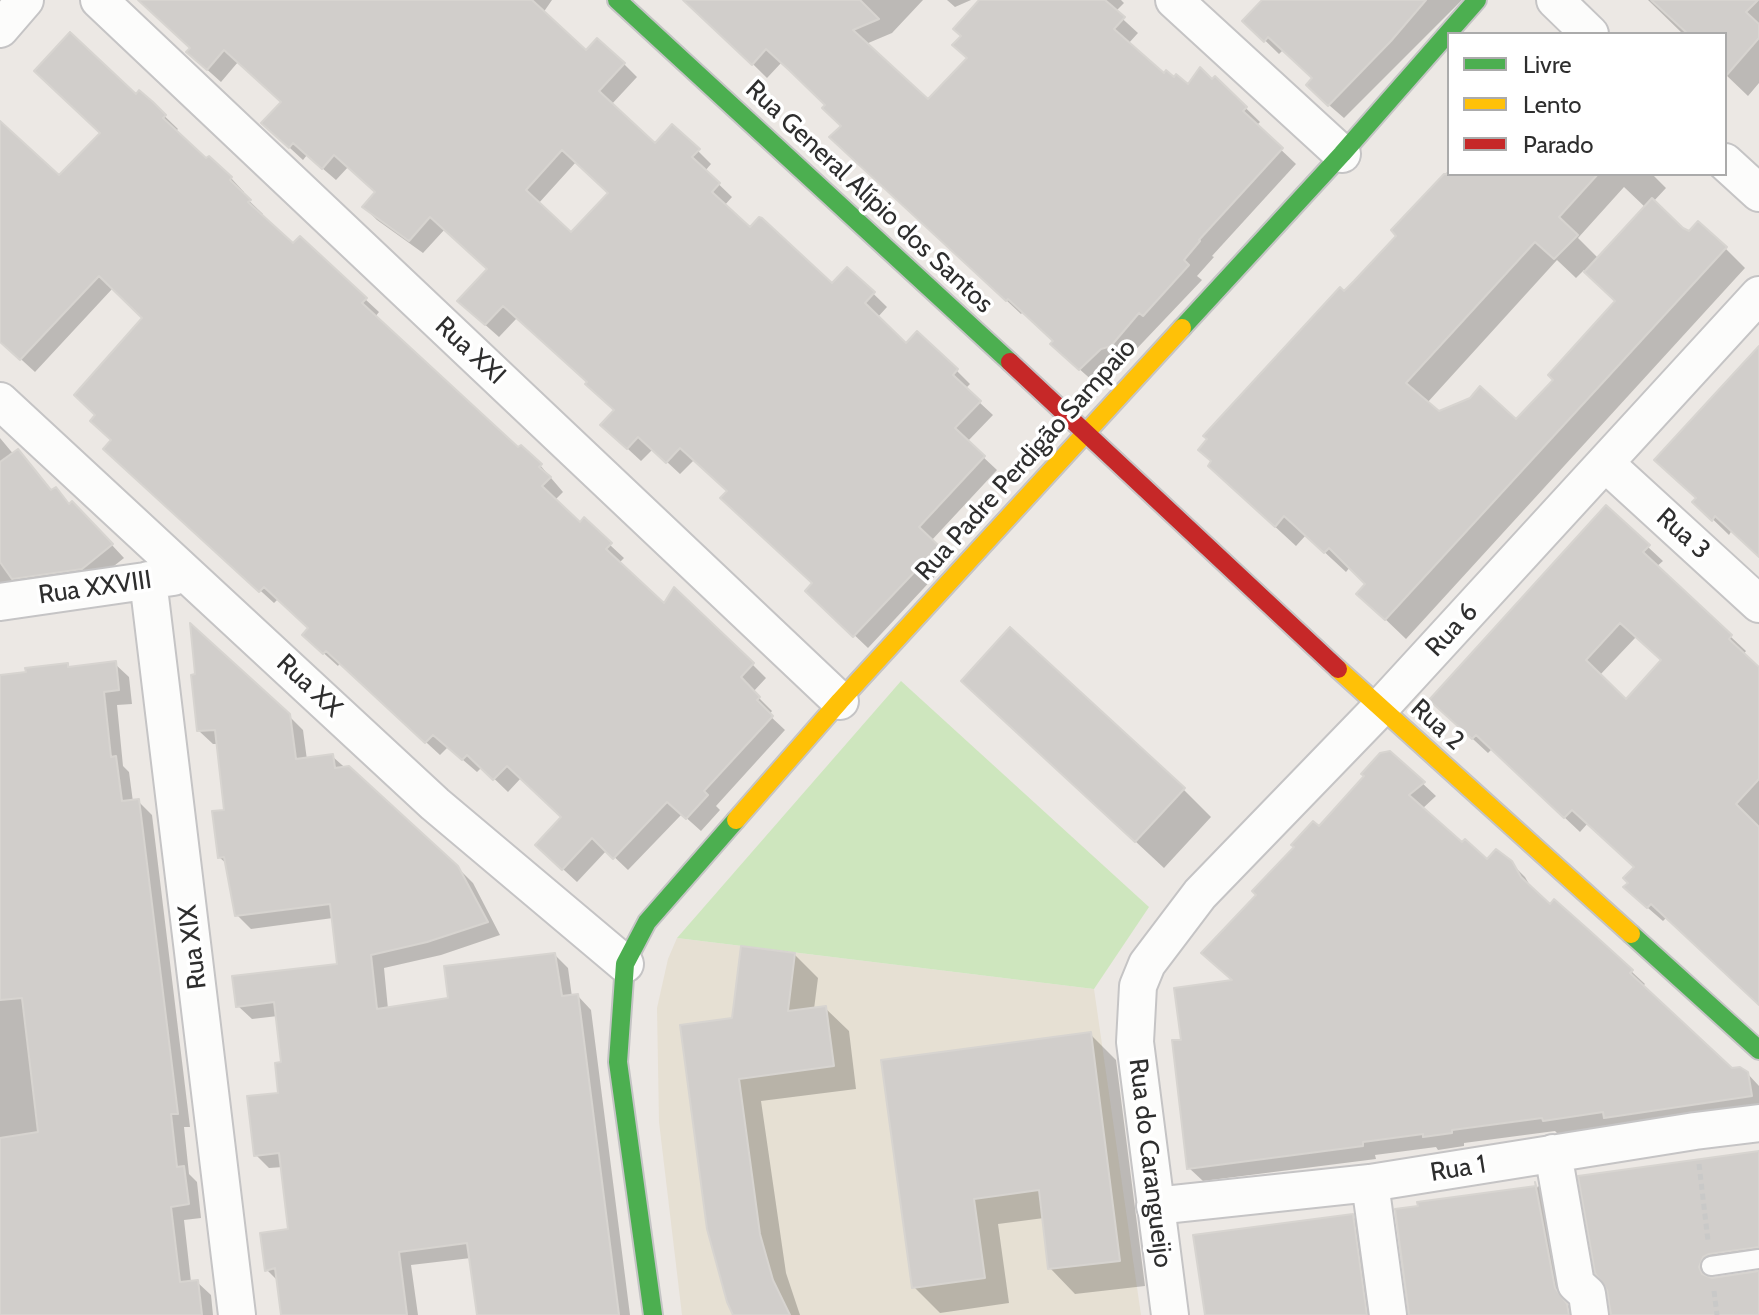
<!DOCTYPE html>
<meta charset="utf-8">
<style>
body{margin:0}
#map{position:relative;width:1759px;height:1315px;overflow:hidden;background:#ece8e4;font-family:Cabin,sans-serif}
canvas{display:block}
.legend{position:absolute;left:1447px;top:32px;width:280px;height:144px;box-sizing:border-box;background:#fff;border:2px solid #ababab;margin:0;padding:10px 14px;list-style:none;font-size:24px;color:#2e2e2e}
.legend li{display:flex;align-items:center;gap:16px;height:40px}
.legend b{width:40px;border:2px solid #ababab}
</style>
<div id="map">
<canvas width="1759" height="1315"></canvas>
<ul class="legend">
<li><b style="height:10px;background:#4caf50"></b>Livre</li>
<li><b style="height:10px;background:#ffc107"></b>Lento</li>
<li><b style="height:10px;background:#c62828"></b>Parado</li>
</ul>
</div>
<script>
const g = document.querySelector('canvas').getContext('2d');
g.lineJoin = 'round';
function fill(path, color) {
  g.fillStyle = color;
  g.fill(path, 'evenodd');
}
function poly(rows) {
  const path = new Path2D();
  for (const r of rows) {
    path.moveTo(r[0], r[1]);
    for (let i = 2; i < r.length; i += 2) path.lineTo(r[i], r[i + 1]);
  }
  return path;
}
function strokePath(path, color, width, dash) {
  g.strokeStyle = color;
  g.lineWidth = width;
  g.lineCap = dash ? 'butt' : 'round';
  g.setLineDash(dash || []);
  g.stroke(path);
}
function drawText(font, color, halo, rows, align = 'center') {
  g.font = font + ' Cabin,sans-serif';
  g.lineWidth = 7;
  g.setLineDash([]);
  g.textBaseline = 'middle';
  g.strokeStyle = halo;
  g.fillStyle = color;
  for (const [text, x, y, turn = 0] of rows) {
    g.save();
    g.translate(x, y);
    g.rotate((+turn || 0) * Math.PI / 180);
    g.textAlign = isNaN(turn) ? turn : align;
    if (halo) g.strokeText(text, 0, 0);
    g.fillText(text, 0, 0);
    g.restore();
  }
}
const education = poly([
 [677,938,1094,989,1141,1315,682,1315,659,1122,657,1008,668,959]
]);
const green = poly([
 [901,681,1149,907,1094,989,677,938]
]);
const shadow = poly([
 [141,0,552,0,543,13,586,52,624,64,637,77,611,105,655,145,673,126,711,164,705,171,732,197,724,206,750,230,832,286,848,269,887,307,877,318,906,346,957,371,970,384,965,389,993,415,967,442,997,470,931,541,950,560,868,648,808,591,815,583,730,492,694,460,680,474,653,449,641,461,616,438,616,411,590,382,517,318,499,337,473,314,489,270,445,229,423,253,377,220,364,207,378,193,349,166,336,180,307,155,303,160,277,136,283,103,238,62,221,82,202,65,192,49],
 [576,162,611,193,571,235,538,204],
 [691,0,923,0,892,33,866,44,928,101,969,59,963,37,981,0,1121,0,1124,3,1115,12,1138,33,1128,44,1164,76,1188,87,1212,81,1215,78,1260,122,1256,126,1296,164,1212,256,1214,257,1197,276,1202,280,1126,360,1116,363,1095,383,1067,358,1055,342,1023,312,1021,314,846,151,843,126,827,105,782,62,767,78,689,1],
 [947,0,971,0,955,7],
 [1265,0,1462,0,1344,118,1322,99,1315,78,1284,49,1279,54,1245,21],
 [1648,0,1759,0,1759,83,1748,96,1725,74,1725,34,1683,34],
 [137,97,151,103,178,129,175,132,206,161,231,178,244,192,242,194,263,214,261,216,293,246,365,299,379,312,375,317,518,450,540,465,563,492,554,501,580,525,585,520,610,545,624,558,619,563,664,606,752,664,766,678,753,692,772,711,769,715,785,730,716,806,720,810,701,831,682,814,628,870,607,850,577,882,551,858,564,818,521,778,508,792,482,767,477,772,448,747,440,755,340,663,338,666,318,648,310,628,279,598,274,603,119,462,113,440,145,318,113,288,35,372,0,340,0,128,59,178],
 [1449,170,1449,174,1652,174,1666,188,1653,202,1682,230,1725,248,1745,268,1406,639,1359,594,1368,584,1350,567,1346,572,1306,535,1296,546,1231,486,1344,294,1398,236,1393,230],
 [1624,187,1646,208,1599,259,1578,238],
 [1557,260,1576,278,1584,270,1617,302,1556,380,1516,422,1439,413,1427,403],
 [1759,349,1759,555,1732,530,1729,535,1695,502],
 [0,438,15,456,21,456,34,469,53,492,85,516,124,558,95,581,0,592],
 [1606,508,1663,561,1656,567,1746,651,1743,655,1759,670,1759,1003,1667,917,1663,921,1641,902,1636,868,1588,823,1580,832,1492,749,1488,753,1447,715],
 [1636,637,1663,661,1626,702,1599,676],
 [115,664,129,677,132,704,117,705,123,766,129,772,133,802,138,801,152,815,190,1127,184,1127,189,1174,197,1182,201,1218,184,1220,191,1282,197,1282,211,1295,213,1315,0,1315,0,677,67,665,71,669],
 [963,681,1183,789,1211,817,1164,868],
 [289,716,303,730,307,760,333,757,458,868,473,883,500,935,441,955,384,968,388,1009,450,1000,555,955,568,968,572,997,578,996,591,1010,630,1315,479,1315,471,1258,411,1265,418,1315,283,1315,279,1282,267,1270,290,1231,283,1167,269,1168,256,1155,280,1094,283,1064,278,1016,252,1019,238,1006,339,966,333,918,251,929,237,915,228,865,219,857,227,811,218,744,213,744,199,731],
 [1390,753,1436,796,1422,809,1462,845,1487,861,1511,863,1525,877,1533,891,1631,971,1645,984,1642,987,1732,1070,1747,1073,1759,1086,1759,1109,1619,1130,1615,1125,1558,1134,1555,1131,1464,1143,1464,1146,1438,1150,1436,1147,1375,1155,1376,1159,1203,1181,1189,1168,1183,1041,1235,982,1319,829],
 [794,954,818,978,814,1009,825,1008,849,1031,856,1089,761,1101,786,1273,800,1315,737,1315,734,1020],
 [1090,1034,1116,1060,1145,1286,1075,1294,1050,1268,1044,1218,998,1224,1009,1303,940,1313,914,1287,883,1062],
 [1759,1153,1759,1261,1711,1272,1710,1280,1759,1273,1759,1315,1612,1315],
 [1538,1186,1548,1195,1566,1302,1576,1315,1411,1315,1419,1203,1537,1188],
 [1352,1216,1364,1228,1376,1315,1206,1315]
]);
const building = poly([
 [138,0,532,0,586,50,597,38,625,63,599,91,655,143,672,124,700,149,692,157,720,183,712,192,750,227,759,217,762,218,832,283,847,267,875,292,865,303,906,343,917,331,958,369,953,375,981,401,955,428,985,456,919,527,939,546,853,637,805,591,812,583,720,498,727,491,680,448,666,463,638,437,627,449,600,425,614,410,585,384,587,382,503,306,485,325,457,301,487,269,430,217,409,241,362,207,375,192,334,155,322,169,293,143,289,148,261,123,281,102,224,50,207,70,186,52,190,48,138,0],
 [562,150,608,193,571,232,526,190,562,150],
 [683,0,860,0,879,19,853,30,928,99,967,58,952,45,961,36,953,29,979,0,1105,0,1125,17,1114,29,1164,73,1166,70,1174,77,1176,74,1188,84,1200,67,1212,79,1215,76,1247,107,1243,111,1283,148,1199,240,1200,241,1184,260,1189,265,1143,316,1139,313,1111,346,1101,349,1079,370,1050,344,1053,341,1008,299,1006,301,829,137,841,126,822,108,825,105,790,71,766,49,752,65,683,0],
 [1262,0,1426,0,1391,41,1328,106,1306,85,1312,78,1268,37,1264,42,1242,21,1262,0],
 [1651,0,1758,0,1746,12,1759,24,1759,38,1725,77,1725,34,1688,34,1651,0],
 [70,32,136,94,139,90,153,102,166,115,163,118,206,158,209,156,232,177,230,180,251,200,248,202,293,243,300,236,367,298,362,303,518,447,521,445,542,464,539,467,551,477,542,486,580,522,584,517,612,543,606,549,664,603,674,587,754,663,741,677,760,697,757,700,773,716,704,791,708,795,686,819,667,802,613,859,592,838,562,870,535,845,561,817,507,766,493,780,467,755,462,760,433,735,425,743,326,651,323,654,302,635,308,628,264,587,259,592,103,449,111,440,90,421,95,415,74,395,142,318,99,276,20,360,0,342,0,121,59,175,100,133,34,71,70,32],
 [1444,174,1598,174,1559,217,1578,235,1554,259,1535,242,1406,383,1439,411,1470,398,1480,386,1516,419,1553,380,1548,375,1615,301,1584,272,1652,198,1683,228,1689,231,1698,221,1727,247,1385,620,1356,594,1365,584,1329,548,1324,553,1284,516,1275,527,1208,466,1211,461,1198,450,1207,439,1203,436,1340,287,1344,291,1354,281,1396,236,1391,230,1444,174],
 [1759,346,1759,557,1715,516,1712,521,1692,502,1696,498,1654,460,1759,346],
 [18,449,51,490,56,487,69,504,72,501,113,544,82,569,12,579,0,562,0,462,18,449],
 [1606,505,1650,545,1643,552,1732,635,1729,639,1759,667,1759,779,1736,804,1759,827,1759,1005,1651,904,1647,908,1623,887,1628,883,1623,878,1634,867,1572,810,1564,818,1476,735,1472,739,1429,700,1606,505],
 [1620,623,1661,660,1626,699,1586,660,1620,623],
 [190,623,290,714,296,759,333,754,335,768,349,766,458,866,488,922,427,942,371,955,377,1009,448,998,444,966,555,953,562,996,578,994,619,1315,477,1315,467,1243,399,1252,407,1315,281,1315,275,1268,265,1271,260,1233,288,1229,279,1153,254,1156,247,1096,278,1093,275,1063,281,1062,274,1002,236,1007,232,976,337,964,330,904,235,916,224,857,218,858,212,811,224,810,215,730,197,731,191,675,195,674,190,623],
 [1010,627,1185,788,1135,842,961,681,1010,627],
 [116,661,119,690,104,692,111,757,116,756,122,801,139,799,178,1114,171,1114,177,1167,184,1166,189,1204,171,1207,180,1282,198,1280,202,1315,0,1315,0,1138,38,1132,22,998,0,1000,0,675,26,672,25,668,68,663,68,667,116,661],
 [1390,751,1425,782,1409,795,1462,842,1465,839,1487,859,1496,849,1512,861,1521,877,1550,904,1554,899,1590,931,1633,970,1630,973,1732,1068,1740,1067,1748,1072,1752,1096,1604,1118,1603,1112,1543,1121,1542,1118,1452,1130,1452,1133,1423,1137,1423,1134,1363,1142,1363,1146,1187,1169,1172,1040,1181,1040,1174,988,1232,980,1201,953,1256,895,1252,891,1294,847,1291,845,1313,821,1319,826,1364,776,1361,774,1380,753,1390,751],
 [741,946,795,953,788,1011,826,1006,834,1066,739,1079,760,1234,773,1280,790,1315,733,1315,727,1302,707,1229,680,1025,732,1018,741,946],
 [1091,1032,1120,1261,1048,1269,1039,1190,974,1199,985,1278,912,1288,881,1060,1091,1032],
 [1759,1151,1759,1247,1709,1254,1703,1257,1699,1267,1702,1274,1712,1278,1759,1271,1759,1315,1611,1315,1607,1290,1595,1273,1578,1176,1759,1151],
 [1535,1182,1555,1288,1567,1304,1569,1315,1409,1315,1395,1209,1418,1206,1417,1202,1536,1186,1535,1182],
 [1353,1214,1367,1315,1205,1315,1193,1235,1353,1214]
]);
const path = poly([
 [1699,1164,1708,1241],
 [1714,1291,1717,1315]
]);
const lane = poly([
 [1711,1266,1759,1259]
]);
const street = poly([
 [99,0,840,701],
 [1174,0,1342,154],
 [1555,0,1590,34],
 [0,29,25,0],
 [1725,162,1759,193],
 [0,401,435,804,625,964],
 [1606,464,1759,604],
 [148,580,237,1315],
 [0,602,173,577],
 [1553,1153,1576,1284,1587,1294,1590,1315],
 [1370,1183,1388,1315],
 [1155,1206,1370,1183,1695,1131,1759,1123],
 [1170,1315,1135,1042,1138,986,1147,964,1200,894,1380,708,1759,295]
]);
const fast = poly([
 [617,0,1010,362],
 [1182,328,1342,154,1477,0],
 [1631,934,1759,1050],
 [653,1315,618,1062,625,964,647,922,736,820]
]);
const slow = poly([
 [1338,669,1631,934],
 [736,820,840,701,1182,328]
]);
const jam = poly([
 [1010,362,1338,669]
]);
const streetNames = [
 ["Rua General Alípio dos Santos",869,197,43],
 ["Rua XXI",470,351,43],
 ["Rua Padre Perdigão Sampaio",1026,460,-48],
 ["Rua 3",1683,534,42],
 ["Rua XXVIII",95,588,-8],
 ["Rua 6",1452,630,-47],
 ["Rua XX",309,686,43],
 ["Rua 2",1437,725,42],
 ["Rua XIX",193,947,-97],
 ["Rua do Carangueijo",1150,1163,83],
 ["Rua 1",1458,1169,-9]
];
fill(education, '#e6e0d3');
fill(green, '#cee6be');
fill(shadow, '#0003');
fill(building, '#d1cecb');
strokePath(building, '#d7d4d0', 2);
strokePath(lane, '#c5c4c5', 22);
strokePath(street, '#c5c4c5', 40);
strokePath(fast, '#c5c4c5', 22);
strokePath(slow, '#c5c4c5', 22);
strokePath(jam, '#c5c4c5', 22);
strokePath(path, '#c9c9c8', 5, [6, 4]);
strokePath(lane, '#fcfcfb', 18);
strokePath(street, '#fcfcfb', 36);
strokePath(fast, '#4caf50', 18);
strokePath(slow, '#ffc107', 18);
strokePath(jam, '#c62828', 18);
drawText('26px', '#2e2e2e', '#fff', streetNames);
</script>
